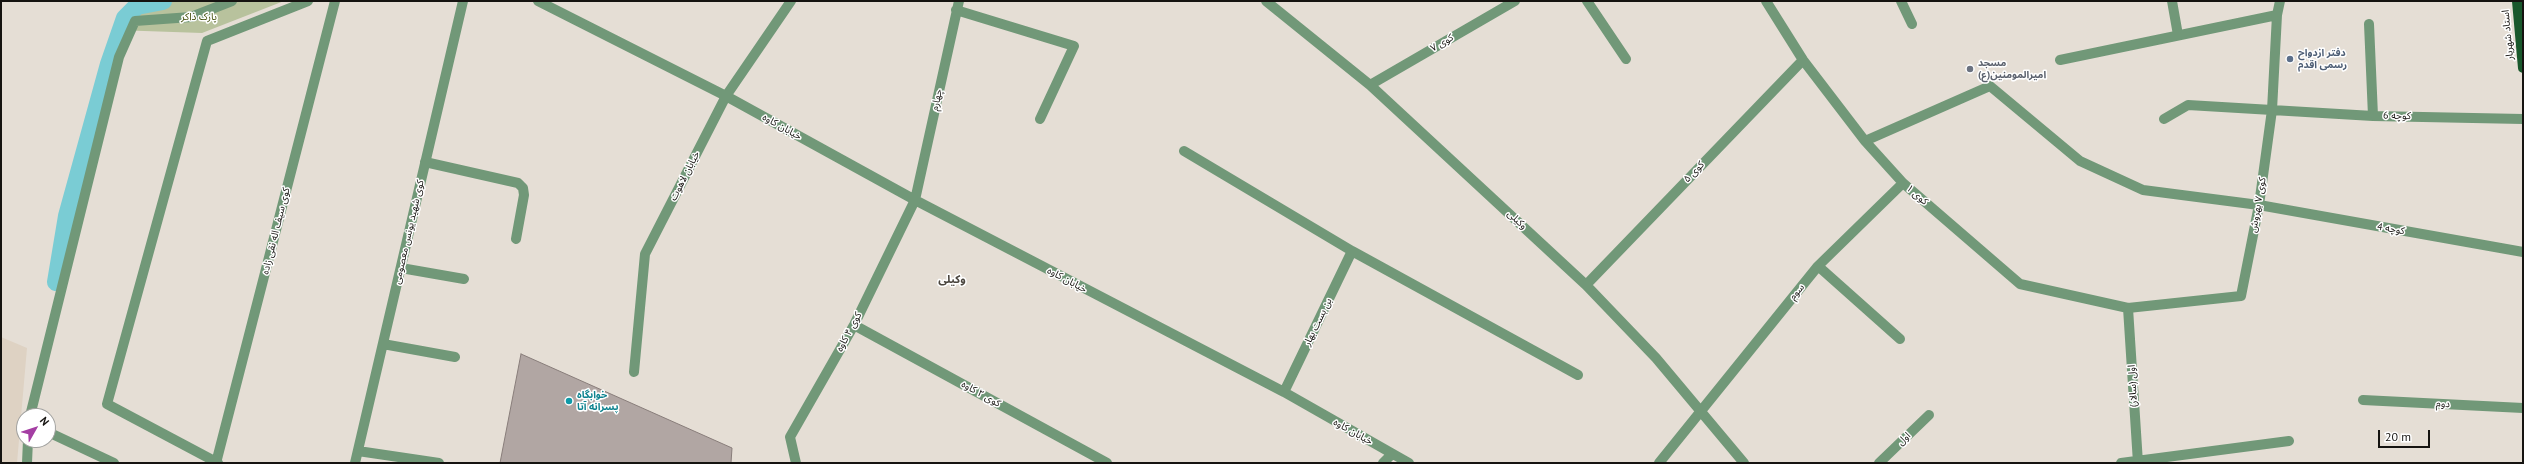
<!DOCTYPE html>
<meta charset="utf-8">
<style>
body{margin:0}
#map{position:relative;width:2524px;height:464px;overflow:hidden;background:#e5ded5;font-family:"PT Sans",sans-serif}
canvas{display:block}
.frame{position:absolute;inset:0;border:2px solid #151310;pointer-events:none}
.north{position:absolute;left:16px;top:408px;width:40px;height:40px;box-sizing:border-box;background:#fff;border:1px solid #a1a19f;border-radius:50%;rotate:51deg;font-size:11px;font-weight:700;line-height:16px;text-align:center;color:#151310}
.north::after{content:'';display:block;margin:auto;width:14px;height:18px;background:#a43ea3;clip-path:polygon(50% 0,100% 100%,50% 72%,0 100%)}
.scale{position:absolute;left:2378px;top:430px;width:52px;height:18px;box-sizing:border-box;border:2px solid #151310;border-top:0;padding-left:5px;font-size:12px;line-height:14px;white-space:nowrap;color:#151310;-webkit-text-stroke:3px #fff;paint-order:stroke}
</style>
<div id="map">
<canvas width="2524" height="464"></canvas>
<div class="frame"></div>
<div class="north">N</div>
<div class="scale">20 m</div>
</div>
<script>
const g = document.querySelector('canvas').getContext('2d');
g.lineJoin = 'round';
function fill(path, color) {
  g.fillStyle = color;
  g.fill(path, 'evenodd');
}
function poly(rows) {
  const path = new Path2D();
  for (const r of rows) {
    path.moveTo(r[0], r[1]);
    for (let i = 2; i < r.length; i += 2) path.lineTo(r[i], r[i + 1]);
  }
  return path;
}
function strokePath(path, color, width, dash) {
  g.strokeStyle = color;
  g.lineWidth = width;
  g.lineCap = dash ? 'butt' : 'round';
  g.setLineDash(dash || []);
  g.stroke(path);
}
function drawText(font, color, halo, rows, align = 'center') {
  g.font = font + ' "PT Sans","Noto Sans Arabic",sans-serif';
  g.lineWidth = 3;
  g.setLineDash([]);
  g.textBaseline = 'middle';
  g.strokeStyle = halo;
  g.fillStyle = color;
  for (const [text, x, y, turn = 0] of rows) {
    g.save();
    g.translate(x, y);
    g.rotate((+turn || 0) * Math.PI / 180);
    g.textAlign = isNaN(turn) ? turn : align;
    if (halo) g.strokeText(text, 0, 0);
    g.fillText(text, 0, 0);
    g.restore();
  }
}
const built = poly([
 [1,337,27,348,17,463,1,463]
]);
const green = poly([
 [134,1,284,1,202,33,115,30]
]);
const canal = poly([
 [56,282,67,216,109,64,125,18,137,6,163,1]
]);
const building = poly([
 [521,354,732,448,731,463,500,463,521,354]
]);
const minor = poly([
 [538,1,726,96,915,200,1284,392,1409,463],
 [1266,1,1370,85,1586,285,1656,358,1744,463],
 [1587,1,1626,59],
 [1766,1,1803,60,1865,141,1903,183,2020,284,2128,308,2241,296,2259,205,2272,110,2277,15,2280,1],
 [1901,1,1912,24],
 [2172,1,2178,35],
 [956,10,1074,46,1040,119],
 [2369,24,2373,116],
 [2060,60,2277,15],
 [1370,85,1515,1],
 [2164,119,2188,105,2373,116,2523,119],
 [1865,141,1990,86,2080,161,2143,190,2259,205,2523,252],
 [1184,151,1352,251,1578,375],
 [425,162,518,183,523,188,524,195,516,239],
 [1818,266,1900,339],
 [401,268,464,279],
 [1586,285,1803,60],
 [2128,308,2138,463],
 [854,325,1107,463],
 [383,344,455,357],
 [634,372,645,254,726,96,791,1],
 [1284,392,1352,251],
 [2363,400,2523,408],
 [30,416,119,57,135,21,191,17,232,1],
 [48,432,114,463],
 [358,451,439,463],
 [27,463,28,440],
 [216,463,335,1],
 [218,463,107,404,207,41,308,1],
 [355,463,463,1],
 [796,463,790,437,854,325,915,200,959,1],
 [1383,463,1392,454],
 [1659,463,1818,266,1903,183],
 [1879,463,1929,415],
 [2121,463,2289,441]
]);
const major = poly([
 [2517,1,2523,68]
]);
const markers = [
 [2290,59,4,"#5c6f8a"],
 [1970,69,4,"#6b7280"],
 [569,401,4,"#0f9aa8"]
];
const parkNames = [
 ["پارک ذاکر",199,17]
];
const streetNames = [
 ["استاد شهریار",2508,35,-95],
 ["کوی ۷",1442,43,-30],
 ["چهارم",937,100,-78],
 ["کوچه 6",2397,116,1],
 ["خیابان کاوه",782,127,29],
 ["کوی ۵",1694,172,-46],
 ["خیابان لاهوت",685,176,-63],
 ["کوی ۱",1917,195,41],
 ["کوی ۷ بهروش",2258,205,-80],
 ["وکیلی",1517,220,43],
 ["کوچه 4",2391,229,10],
 ["کوی سیف اله نقی زاده",276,231,-76],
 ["کوی شهید یونس معصومی",409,232,-77],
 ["خیابان کاوه",1067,280,28],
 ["سوم",1797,292,-51],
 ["بن بست بهار",1318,322,-64],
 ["کوی ۴ کاوه",849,332,-62],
 ["اول (سالار)",2133,386,-93],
 ["کوی ۲ کاوه",981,394,29],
 ["دوم",2443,404,3],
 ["خیابان کاوه",1353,432,29],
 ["اول",1904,439,-43]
];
const serviceNames = [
 ["دفتر ازدواح",2298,53],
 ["رسمی اقدم",2298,65]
];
const worshipNames = [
 ["مسجد",1978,63],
 ["امیرالمومنین(ع)",1978,75]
];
const cultureNames = [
 ["خوابگاه",577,395],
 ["پسرانه آتا",577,407]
];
const neighbourhoodNames = [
 ["وکیلی",952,280]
];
fill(built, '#ded2c3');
fill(green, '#b8c29d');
strokePath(canal, '#7accd4', 18);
fill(building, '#b1a6a3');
strokePath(building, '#887d7a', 1);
strokePath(minor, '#719878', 10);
strokePath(major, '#19582c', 10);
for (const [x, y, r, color] of markers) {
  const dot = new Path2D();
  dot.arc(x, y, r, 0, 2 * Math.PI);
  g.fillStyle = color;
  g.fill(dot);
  strokePath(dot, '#fff', 1.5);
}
drawText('10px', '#3b4700', '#fff', parkNames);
drawText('10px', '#151310', '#fff', streetNames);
drawText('bold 10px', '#4e5e75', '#fff', serviceNames, 'left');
drawText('bold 10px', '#5b616d', '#fff', worshipNames, 'left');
drawText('bold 10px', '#0d838f', '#fff', cultureNames, 'left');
drawText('bold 11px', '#49443d', '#fff', neighbourhoodNames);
</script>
